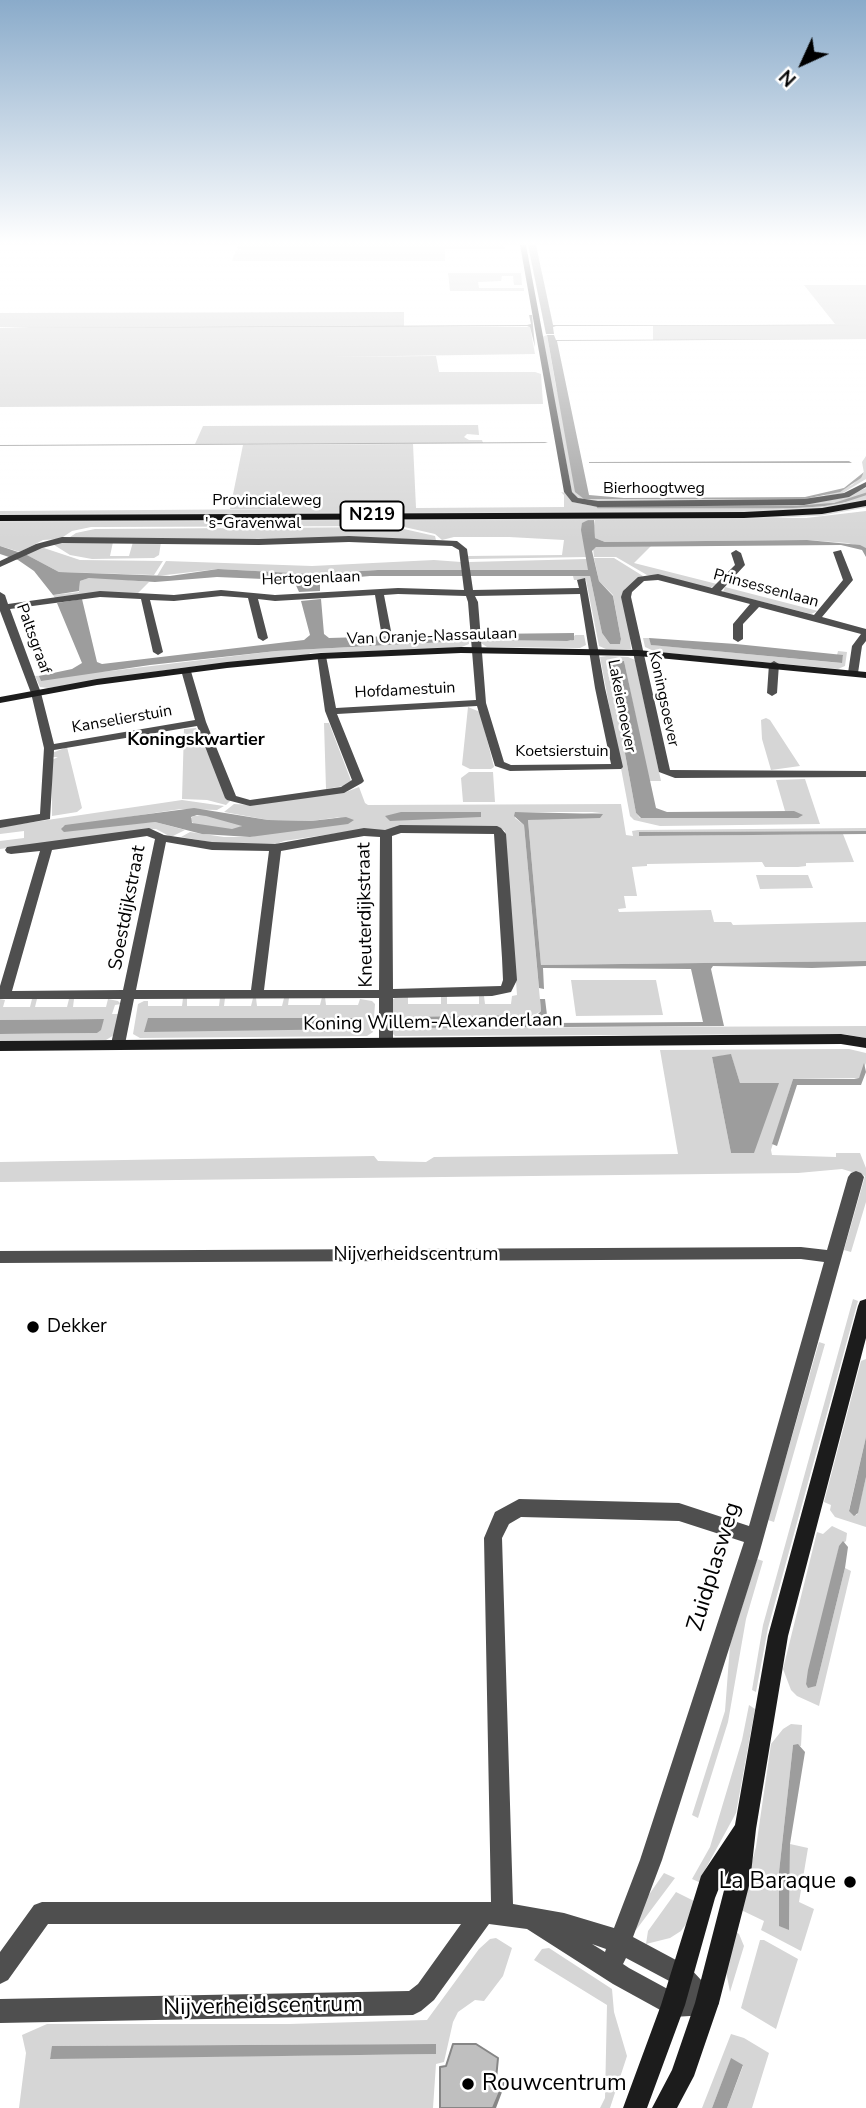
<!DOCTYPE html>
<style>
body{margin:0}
#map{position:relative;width:866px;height:2108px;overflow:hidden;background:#fff;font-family:"Nunito Sans",sans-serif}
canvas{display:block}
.north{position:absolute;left:768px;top:28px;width:70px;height:70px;-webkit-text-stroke:5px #fff;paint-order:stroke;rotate:225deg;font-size:19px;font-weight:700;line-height:28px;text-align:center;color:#000}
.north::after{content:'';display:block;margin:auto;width:24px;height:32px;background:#000;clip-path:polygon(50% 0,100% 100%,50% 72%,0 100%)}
</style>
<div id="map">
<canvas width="866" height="2108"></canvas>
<div class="north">N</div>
</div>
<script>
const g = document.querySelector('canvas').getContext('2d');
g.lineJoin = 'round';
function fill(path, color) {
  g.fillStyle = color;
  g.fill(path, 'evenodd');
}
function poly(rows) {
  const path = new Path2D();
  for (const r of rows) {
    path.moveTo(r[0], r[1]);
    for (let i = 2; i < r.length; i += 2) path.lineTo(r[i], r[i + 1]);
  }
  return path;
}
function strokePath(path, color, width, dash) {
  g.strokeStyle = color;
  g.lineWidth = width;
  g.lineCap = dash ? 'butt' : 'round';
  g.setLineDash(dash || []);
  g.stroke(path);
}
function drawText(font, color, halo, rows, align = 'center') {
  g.font = font + ' "Nunito Sans",sans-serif';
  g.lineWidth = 5;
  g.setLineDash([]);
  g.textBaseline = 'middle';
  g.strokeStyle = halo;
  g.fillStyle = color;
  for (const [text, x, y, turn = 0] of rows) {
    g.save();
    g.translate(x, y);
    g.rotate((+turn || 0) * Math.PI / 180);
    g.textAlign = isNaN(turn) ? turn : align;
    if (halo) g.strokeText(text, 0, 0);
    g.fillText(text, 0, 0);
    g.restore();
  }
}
const green = poly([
 [238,245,504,245,505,249,445,249,445,261,232,261,236,250,244,250,237,249],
 [448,273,521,273,522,285,514,285,513,276,502,276,501,281,478,282,479,288,524,288,524,291,450,291],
 [804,285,866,285,866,339,653,340,653,326,835,324],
 [404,312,404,326,530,327,535,354,327,357,436,356,439,372,535,372,541,374,543,404,0,407,0,328,30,328,0,327,0,313],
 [547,335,556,387,588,498,792,499,823,496,852,485,864,473,862,462,866,456,866,479,843,493,816,499,593,502,576,498,572,492,542,337],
 [478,425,479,435,467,434,464,437,469,440,482,440,483,443,195,444,203,426],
 [413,444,416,508,564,507,564,495,561,492,565,493,573,502,592,506,806,504,841,498,866,488,866,499,838,507,785,511,0,515,0,511,295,509,230,509,243,445],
 [866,511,866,548,847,543,807,540,605,542,595,538,594,526,595,518,806,518],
 [395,519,588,520,583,529,586,557,468,559,468,556,562,555,564,540,509,537,454,537,442,540,435,534,400,526,91,527,72,531,60,539,43,540,20,552,0,546,0,521],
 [395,527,435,536,436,540,349,537,259,541,67,539,76,533,95,529],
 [62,541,116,541,113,542,110,556,129,556,133,542,119,541,168,542,161,542,159,555,154,558,92,559,70,555,51,543],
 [599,546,651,546,634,563,717,584,710,588,647,575,616,557,594,557,593,548],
 [41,547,80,560,163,561,154,575,59,572,25,554],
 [594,558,614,558,643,576,625,589,631,649,606,649,599,646,586,580,574,580,573,576,590,576,602,633,610,644,620,644,621,639,613,595,599,581],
 [587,559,589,570,469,571,469,562],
 [434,560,461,562,462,571,378,570,311,574,218,569,157,576,166,561,312,566],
 [89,578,107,578,149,582,136,595,55,598,53,595,79,592,80,581],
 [725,587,818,611,811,614,723,592],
 [480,631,495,631,495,634,484,634,485,640,571,641,575,635,584,635,586,645,580,648,487,647,481,643],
 [463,633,468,633,469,644,459,648,310,653,309,655,180,668,48,688,40,687,35,676,110,671,276,651,464,641],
 [643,638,649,638,652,645,841,663,843,656,837,655,838,651,847,652,845,666,838,669,656,652,645,647],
 [607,656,628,657,635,660,661,781,649,781,624,661,608,661,636,813,640,818,794,811,785,811,776,780,805,779,820,824,660,826,634,820,630,816,600,657],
 [468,707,480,712,494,767,491,769,470,769,462,765],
 [766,718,770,720,800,766,771,770,762,739,761,720],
 [324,723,329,723,350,778,351,781,344,786,326,789],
 [196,728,230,801,226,805,207,800,182,799,184,729],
 [67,747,82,808,77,812,52,816,52,760,58,757,53,757,52,753],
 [469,772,493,772,495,802,463,802,461,778],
 [359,787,365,803,368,805,621,804,626,835,633,836,632,831,638,830,866,828,866,831,639,832,640,836,843,834,854,862,806,863,806,866,798,867,765,867,762,862,647,864,647,866,632,867,637,896,624,896,626,908,618,909,619,912,711,910,714,922,731,922,733,925,866,922,866,961,541,965,528,820,601,812,515,812,515,818,524,825,541,1011,533,1016,406,1024,409,1028,866,1026,866,1038,843,1034,395,1036,391,1032,392,1000,395,998,408,997,408,1004,441,1004,441,996,447,996,447,1004,479,1004,479,996,484,996,485,1004,511,1004,512,996,517,995,505,831,498,827,382,831,366,829,284,841,274,845,216,843,181,837,190,832,224,837,250,837,341,817,311,821,268,820,224,812,234,804,253,805,346,792],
 [182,800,224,806,217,810,181,809,61,827,155,822,185,830,171,837,156,829,148,829,0,849,0,841,24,838,24,831,0,834,0,827],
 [206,815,237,823,242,825,239,829,226,829,194,824,189,819,194,816],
 [756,875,808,875,813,888,760,889],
 [571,980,656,980,663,1015,576,1016],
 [322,997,325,997,326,1005,358,1005,360,999,372,1001,375,1004,373,1032,367,1036,140,1038,133,1034,138,1004,144,1001,148,1001,148,1006,182,1006,183,998,187,998,187,1006,219,1006,220,998,225,998,224,1006,251,1006,253,998,256,998,257,1006,282,1006,284,998,289,998,288,1005,320,1005],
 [0,999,5,1000,3,1007,30,1007,32,999,37,999,35,1007,67,1007,69,999,74,999,73,1007,106,1007,108,999,118,1001,121,1004,115,1005,112,1014,119,1014,114,1035,106,1040,0,1041,0,1034,97,1033,104,1019,0,1020],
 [849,1049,866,1053,866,1063,859,1078,793,1079,771,1150,772,1155,836,1157,836,1153,860,1153,866,1168,866,1202,851,1252,844,1250,865,1176,842,1169,798,1173,0,1182,0,1162,374,1156,378,1161,426,1162,434,1157,678,1154,660,1050],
 [731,1055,740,1083,778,1083,731,1153,712,1057],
 [853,1299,858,1301,768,1628,756,1692,752,1690,763,1625],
 [819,1342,825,1344,774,1522,768,1520],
 [866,1359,866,1437,849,1510,857,1515,866,1477,866,1527,835,1517,830,1510,831,1505,824,1502,861,1361],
 [832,1526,847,1533,846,1541,839,1547,806,1684,816,1686,845,1568,851,1571,819,1706,797,1696,791,1690,783,1669,817,1532,823,1534],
 [757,1559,763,1561,746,1619,728,1722,698,1818,692,1815,725,1711,730,1645],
 [749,1705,755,1709,736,1813,706,1868,701,1883,692,1879,710,1847,742,1740],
 [791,1724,802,1725,801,1746,793,1745,779,1872,789,1930,790,1844,808,1848,799,1902,814,1909,801,1951,761,1930,764,1921,739,1909,756,1847,771,1744,783,1729],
 [664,1873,675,1878,636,1930,633,1928,639,1909],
 [676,1892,696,1902,691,1917,681,1931,670,1938,646,1944,648,1931],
 [735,1931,739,1934,744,1946,730,1992,726,1971],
 [496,1938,512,1948,503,1976,484,2001,475,2000,458,2012,453,2022,444,2062,436,2064,433,2108,19,2108,26,2053,22,2035,47,2024,289,2024,427,2020,479,1949,490,1939],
 [436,2044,436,2054,50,2058,53,2046],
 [760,1940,764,1940,798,1959,776,2029,741,2008],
 [549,1948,612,1989,614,2012,627,2056,610,2108,600,2108,605,2098,607,2005,534,1960,542,1949],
 [731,2034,744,2038,769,2053,752,2108,727,2108,743,2066,731,2059,712,2108,702,2108]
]);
const water = poly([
 [528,245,536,245,553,325,866,325,556,326,553,327,554,334,546,334],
 [529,315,532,315,535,347,530,327,527,326,0,328,527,325,531,324],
 [547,335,554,335,556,340,866,339,557,341,589,495,624,498,805,497,844,488,864,472,861,478,840,492,804,499,584,499,575,492],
 [545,442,548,443,0,446,0,445],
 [849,461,852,463,589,463,589,462],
 [588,520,594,520,595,538,605,542,807,540,860,545,866,548,866,557,862,550,841,545,596,547,592,551,599,581,613,596,621,639,620,644,610,644,602,633,590,576,370,576,325,580,320,583,320,591,299,592,294,581,287,580,217,577,155,582,89,578,80,581,79,591,53,595,34,571,18,560,0,554,0,546,27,555,59,572,170,576,218,569,311,574,378,570,588,570,581,530,582,523],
 [82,599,97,662,102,664,304,640,310,635,301,601,321,599,324,634,329,638,464,634,464,641,276,651,150,665,41,681,39,676,72,669,82,663,57,603],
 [574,633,574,640,567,641,484,640,484,634],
 [649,638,736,644,843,655,842,663,651,645],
 [608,661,624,661,656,808,667,812,794,811,803,815,798,818,641,818,636,813],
 [194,808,268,820,311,821,346,817,354,820,348,824,250,837,202,834,155,822,64,832,61,829,65,825],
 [197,815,206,816,242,826,232,829,192,823,191,817],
 [401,812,481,812,481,817,390,821,385,816],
 [515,812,603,814,600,818,528,820,541,965,866,961,866,966,812,968,713,966,711,969,724,1026,409,1028,406,1021,412,1017,537,1015,541,1011,540,999,545,999,548,1023,703,1022,691,969,543,968,544,989,539,988,524,825,514,816],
 [866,831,866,834,639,836,639,832],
 [148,1018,360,1018,360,1029,144,1032],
 [104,1019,101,1030,97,1033,0,1034,0,1020],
 [731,1054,740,1083,779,1083,754,1153,731,1153,712,1057],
 [864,1063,866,1072,861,1085,797,1085,778,1143,777,1146,772,1144,793,1079,854,1079,859,1078],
 [866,1437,866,1477,858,1513,854,1516,849,1511],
 [843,1541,848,1547,845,1568,816,1686,808,1688,806,1684,808,1670,839,1546],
 [798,1744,805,1752,790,1844,789,1930,779,1926,779,1872,793,1745],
 [436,2044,436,2054,50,2059,52,2046],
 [731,2058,743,2065,727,2108,712,2108]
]);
const stream = poly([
 [598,507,797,507,835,504,866,494]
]);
const street = poly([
 [520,245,526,245,572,492,578,498,598,501,804,499,844,493,866,482,866,487,849,497,804,505,598,507,572,502,564,492,520,245],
 [349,536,457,541,467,549,473,590,579,588,577,580,585,578,605,688,623,767,621,769,510,771,495,766,477,706,337,714,364,781,362,783,344,793,250,806,227,800,225,798,197,726,54,750,50,819,0,828,0,820,40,814,44,748,31,693,0,611,0,592,5,595,8,604,100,591,174,595,221,590,275,595,398,588,464,590,459,550,452,546,349,542,259,545,62,543,42,548,0,567,0,561,36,544,62,537,259,539,349,536],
 [398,594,466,596,468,602,476,700,336,708,326,656,317,654,325,711,352,780,341,787,250,800,236,796,206,722,190,668,181,670,195,720,54,744,41,693,10,609,100,597,141,599,153,652,158,655,163,652,150,600,174,601,221,596,248,598,258,638,263,641,268,638,258,599,275,601,375,595,381,631,386,634,391,631,384,595,398,594],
 [580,594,595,688,611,764,511,765,504,762,486,703,478,602,475,596,580,594],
 [736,550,741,553,745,565,721,591,814,615,843,580,833,552,841,550,853,580,822,617,866,629,866,641,862,646,858,673,853,676,848,673,852,646,861,634,759,607,743,624,743,639,738,642,733,639,733,624,750,604,658,580,644,581,632,592,631,597,670,770,866,771,866,777,675,778,659,772,621,597,623,591,638,577,658,574,712,588,735,565,731,553,736,550],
 [774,661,779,664,777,693,772,696,767,693,769,664,774,661],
 [400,825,497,826,501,828,506,834,517,980,511,992,492,996,393,998,393,1042,386,1047,379,1042,379,998,134,999,125,1044,118,1049,111,1044,121,999,0,999,0,986,40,851,11,854,7,853,5,850,7,847,149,828,164,835,212,842,275,844,364,828,385,830,400,825],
 [401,833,494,834,502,958,503,980,501,986,393,989,392,836,401,833],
 [147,836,155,839,123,990,12,991,52,850,147,836],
 [364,836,380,837,379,990,264,990,281,851,364,836],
 [166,842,212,850,269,851,251,990,136,990,166,842],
 [856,1171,861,1173,864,1177,759,1554,662,1860,633,1937,689,1967,715,1995,719,2003,715,2011,707,2015,673,2017,613,1984,527,1929,489,1924,434,2000,421,2011,413,2015,0,2023,0,1999,409,1991,418,1984,461,1924,48,1924,8,1980,0,1984,0,1952,34,1905,42,1902,491,1902,484,1538,495,1512,519,1499,679,1503,749,1526,824,1262,801,1259,0,1263,0,1251,801,1247,827,1250,848,1177,851,1173,856,1171],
 [521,1517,679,1521,744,1542,640,1860,614,1928,564,1913,513,1904,502,1538,509,1524,521,1517],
 [592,1944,606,1949,605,1952,592,1944],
 [626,1958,673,1983,682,1993,675,1993,629,1968,623,1964,626,1958]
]);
const secondary = poly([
 [461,647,638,650,866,672,866,678,638,656,461,653,321,659,227,668,97,685,0,703,0,697,97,679,227,662,321,653,461,647],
 [841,1034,866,1038,866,1048,841,1044,0,1051,0,1041,841,1034],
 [866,1299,866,1338,788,1636,756,1829,750,1882,719,2003,694,2076,677,2108,652,2108,672,2070,695,2003,729,1871,721,1883,715,1898,685,2005,647,2108,623,2108,661,2005,701,1876,735,1825,768,1636,858,1306,860,1301,866,1299]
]);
const primary = poly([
 [866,500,866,506,822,514,744,518,0,521,0,515,744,512,822,508,866,500]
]);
const shadedWall = poly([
 [504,2082,502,2092,496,2108,493,2108]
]);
const building = poly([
 [453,2044,476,2044,498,2058,496,2079,504,2082,493,2108,440,2108,440,2067,446,2066,453,2044]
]);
const markers = [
 [33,1327,7,"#000"],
 [850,1882,7,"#000"],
 [468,2084,7,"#000"]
];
const farStreetnames = [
 ["Bierhoogtweg",654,489],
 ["Provincialeweg",267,501],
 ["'s-Gravenwal",253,524],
 ["Hertogenlaan",311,579,-2],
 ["Prinsessenlaan",766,589,15],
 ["Van Oranje-Nassaulaan",432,637,-2],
 ["Paltsgraaf",33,639,70],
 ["Hofdamestuin",405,691,-3],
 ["Koningsoever",663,699,78],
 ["Lakeienoever",621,706,79],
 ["Kanselierstuin",122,720,-10],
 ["Koetsierstuin",562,752]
];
const shields = [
 [372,516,63]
];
const shieldNames = [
 ["N219",372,516]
];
const farNeighbourhoodnames = [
 ["Koningskwartier",196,741]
];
const streetNames = [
 ["Soestdijkstraat",128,908,-79],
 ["Kneuterdijkstraat",366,915,-91],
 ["Koning Willem-Alexanderlaan",433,1023,-1],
 ["Nijverheidscentrum",416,1255]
];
const poiNames = [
 ["Dekker",47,1327]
];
const nearStreetnames = [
 ["Zuidplasweg",715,1567,-73],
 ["Nijverheidscentrum",263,2007,-1]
];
const nearPoinames = [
 ["La Baraque",836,1882],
 ["Rouwcentrum",482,2084,"left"]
];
fill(green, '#d6d6d6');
fill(water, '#9d9d9d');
strokePath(stream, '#9d9d9d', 2.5);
strokePath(primary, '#dbdbdb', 3);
fill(street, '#4f4f4f');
fill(secondary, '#1c1c1c');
fill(primary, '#000');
fill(shadedWall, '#868686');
fill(building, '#bfbfbf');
strokePath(building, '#868686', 2);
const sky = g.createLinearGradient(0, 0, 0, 540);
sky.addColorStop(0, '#8aabca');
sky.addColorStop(0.45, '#fff');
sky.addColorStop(1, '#ffffff00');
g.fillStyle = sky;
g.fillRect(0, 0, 866, 540);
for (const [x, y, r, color] of markers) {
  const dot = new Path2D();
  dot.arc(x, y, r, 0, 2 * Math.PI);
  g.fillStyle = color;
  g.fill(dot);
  strokePath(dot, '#fff', 2.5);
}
drawText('16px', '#000', '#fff', farStreetnames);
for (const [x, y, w] of shields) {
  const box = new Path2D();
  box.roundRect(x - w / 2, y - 14.5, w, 29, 5);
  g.fillStyle = '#fff';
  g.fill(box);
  strokePath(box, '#000', 2);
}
drawText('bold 18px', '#000', null, shieldNames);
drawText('bold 18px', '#000', '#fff', farNeighbourhoodnames);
drawText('19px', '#000', '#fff', streetNames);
drawText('19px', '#000', '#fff', poiNames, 'left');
drawText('23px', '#000', '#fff', nearStreetnames);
drawText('23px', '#000', '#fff', nearPoinames, 'right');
</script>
